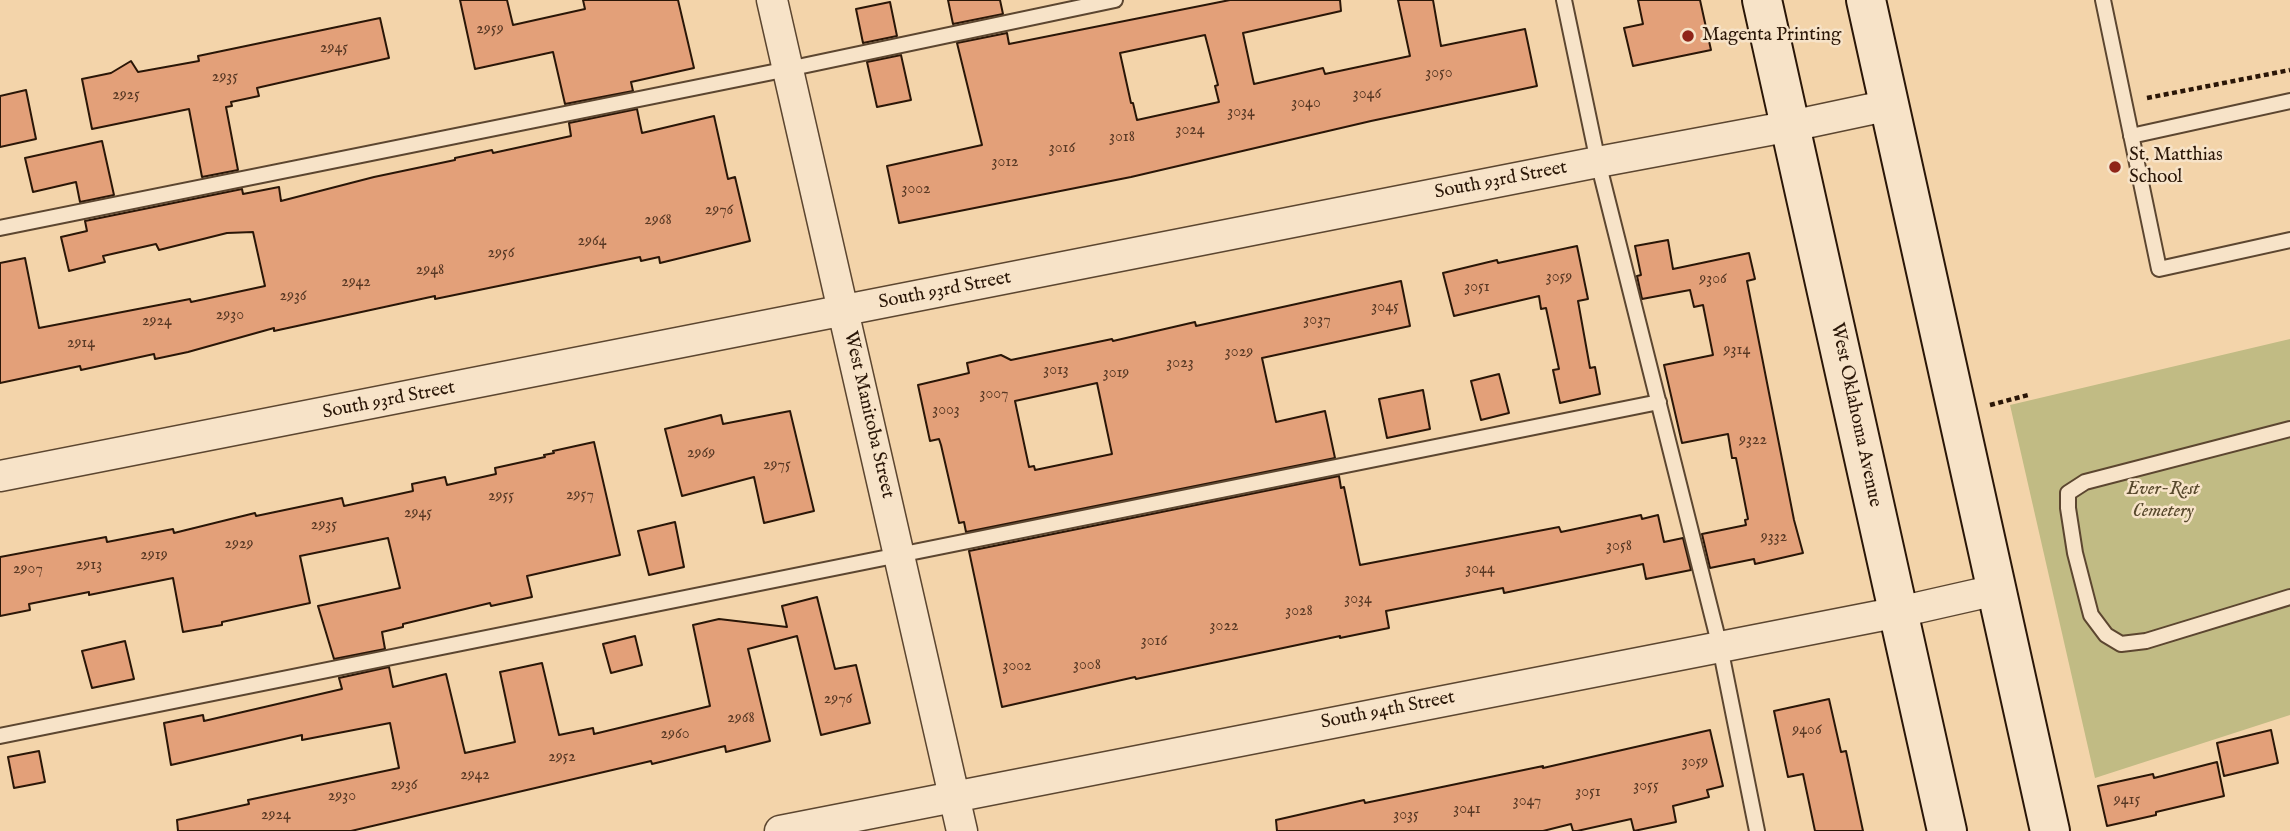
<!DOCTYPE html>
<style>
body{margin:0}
canvas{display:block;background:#f3d4aa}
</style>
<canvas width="2290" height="831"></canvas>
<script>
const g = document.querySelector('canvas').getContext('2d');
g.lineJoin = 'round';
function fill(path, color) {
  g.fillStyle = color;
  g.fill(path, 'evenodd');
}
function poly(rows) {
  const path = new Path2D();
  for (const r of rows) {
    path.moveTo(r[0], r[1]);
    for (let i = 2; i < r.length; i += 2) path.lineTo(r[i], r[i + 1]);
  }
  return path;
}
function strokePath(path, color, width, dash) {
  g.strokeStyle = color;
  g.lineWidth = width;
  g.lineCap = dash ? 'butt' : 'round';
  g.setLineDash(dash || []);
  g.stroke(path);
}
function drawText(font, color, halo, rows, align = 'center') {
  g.font = font + ' "IM FELL English",serif';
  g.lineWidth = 5;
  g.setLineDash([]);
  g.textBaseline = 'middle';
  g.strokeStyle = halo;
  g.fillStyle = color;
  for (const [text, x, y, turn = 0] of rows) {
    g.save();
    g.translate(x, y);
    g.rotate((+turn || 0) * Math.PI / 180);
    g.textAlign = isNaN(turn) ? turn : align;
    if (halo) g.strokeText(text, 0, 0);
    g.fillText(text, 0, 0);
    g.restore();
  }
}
const green = poly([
 [2290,339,2290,715,2095,778,2010,405]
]);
const building = poly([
 [460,0,507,0,513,25,585,9,583,0,678,0,694,68,631,82,633,91,565,104,553,52,475,69,460,0],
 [948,0,1000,0,1003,14,953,24,948,0],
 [1230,0,1340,0,1341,11,1243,33,1254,84,1323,68,1325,74,1410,56,1398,0,1433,0,1441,46,1525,29,1537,86,1371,121,1131,177,899,223,887,166,982,145,957,43,1007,33,1009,44,1230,0],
 [1205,35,1218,85,1215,86,1219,102,1137,120,1133,103,1131,103,1120,53,1205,35],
 [1638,0,1700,0,1711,50,1633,66,1624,28,1643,24,1638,0],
 [890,2,897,36,863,43,856,9,890,2],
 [380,18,389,58,261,87,257,88,259,96,231,102,232,106,226,107,238,170,202,177,189,109,92,129,82,79,111,73,131,61,138,72,199,61,198,56,380,18],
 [901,55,911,100,877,107,867,62,901,55],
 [26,90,36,139,0,147,0,96,26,90],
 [637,109,642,133,714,116,728,179,735,177,750,241,660,263,659,257,641,261,640,257,435,299,435,296,274,331,274,328,188,352,155,359,154,354,81,370,80,366,0,383,0,263,25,258,39,328,190,299,191,302,265,286,253,232,227,233,159,250,156,244,103,256,105,262,69,271,61,237,87,231,85,221,242,189,243,194,279,187,281,201,374,177,455,160,455,158,492,150,493,153,571,136,569,123,637,109],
 [102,141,114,195,80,202,76,182,33,192,25,158,102,141],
 [1668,240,1673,269,1749,253,1755,279,1747,281,1794,520,1803,553,1755,564,1754,559,1710,568,1702,534,1746,525,1745,520,1748,519,1736,458,1732,458,1728,434,1682,443,1664,365,1713,355,1703,305,1694,307,1690,290,1642,299,1637,276,1641,275,1635,246,1668,240],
 [1577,246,1588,299,1578,301,1590,368,1595,367,1600,394,1560,403,1553,370,1559,369,1546,308,1541,309,1539,296,1454,316,1443,273,1497,260,1498,263,1577,246],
 [1401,281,1410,326,1262,358,1276,422,1325,411,1335,458,966,532,964,522,959,523,941,445,939,439,930,441,918,385,969,373,967,363,1001,355,1011,360,1112,339,1113,341,1195,322,1196,326,1401,281],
 [1097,383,1112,454,1035,470,1034,466,1029,467,1015,401,1097,383],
 [1499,374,1509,413,1481,420,1471,381,1499,374],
 [1423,390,1430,429,1387,438,1379,399,1423,390],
 [790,411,814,511,764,523,754,477,682,496,665,429,721,415,723,424,790,411],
 [594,442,620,555,527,576,532,597,491,606,490,603,403,624,403,627,382,632,385,649,334,659,318,606,400,588,388,538,300,556,310,603,222,622,222,625,183,632,173,578,89,595,89,592,29,604,30,610,0,616,0,557,106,537,107,542,173,529,174,533,255,513,256,516,342,498,344,506,413,491,412,484,445,477,447,485,496,474,495,468,545,457,544,455,554,453,553,451,594,442],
 [1339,476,1341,488,1344,487,1360,565,1559,527,1561,532,1641,515,1642,519,1658,515,1664,542,1683,538,1691,570,1646,579,1643,564,1504,593,1503,588,1386,611,1389,628,1340,638,1340,636,1136,679,1135,677,1002,707,969,551,1339,476],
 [675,522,684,567,649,575,638,531,675,522],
 [817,597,835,669,856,665,870,723,821,735,797,636,748,649,770,741,726,752,725,746,652,764,651,761,351,831,178,831,177,820,249,804,248,800,399,768,390,723,302,740,302,735,171,765,164,723,203,715,204,721,342,689,339,678,389,667,393,687,446,674,465,753,515,742,500,672,542,663,559,735,593,728,594,734,710,706,693,625,719,619,787,627,782,606,817,597],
 [635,636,642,665,611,673,603,644,635,636],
 [125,641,134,679,92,688,82,651,125,641],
 [1829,699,1841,752,1846,751,1863,831,1815,831,1803,774,1788,777,1774,711,1829,699],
 [1710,730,1723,786,1707,790,1709,797,1673,806,1676,822,1634,831,1631,819,1577,831,1573,831,1571,824,1543,831,1277,831,1276,820,1364,800,1365,803,1543,766,1543,768,1710,730],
 [2271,730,2278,763,2224,776,2217,743,2271,730],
 [39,751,45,782,14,788,8,757,39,751],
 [2217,762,2224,796,2156,812,2156,815,2107,826,2098,786,2153,774,2154,778,2217,762]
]);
const path = poly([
 [2147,98,2290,70],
 [1990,405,2028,395]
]);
const service = poly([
 [1564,0,1598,162,1720,647,1757,831],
 [2103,0,2159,269,2290,240],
 [2131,136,2290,101],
 [0,228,788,69,1115,0],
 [2290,429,2085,482,2068,493,2068,508,2075,553,2091,615,2106,635,2121,644,2146,641,2290,597],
 [0,736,1659,402]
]);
const minor = poly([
 [772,0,962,831],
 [0,476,1598,162,1791,126,1890,105],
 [780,831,1899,612,1996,590]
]);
const secondary = poly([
 [1762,0,1947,831],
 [1866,0,2050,831]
]);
const markers = [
 [1688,36,7,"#8f2418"],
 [2115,167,7,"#8f2418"]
];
const numberNames = [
 ["2959",490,30],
 ["2945",334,49],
 ["3050",1439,74],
 ["2935",225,78],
 ["3046",1367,95],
 ["2925",126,96],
 ["3040",1306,104],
 ["3034",1241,113],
 ["3024",1190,131],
 ["3018",1122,138],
 ["3016",1062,149],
 ["3012",1005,163],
 ["3002",916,190],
 ["2976",719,211],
 ["2968",658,221],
 ["2964",592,242],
 ["2956",501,254],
 ["2948",430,271],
 ["3059",1559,278],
 ["9306",1713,280],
 ["2942",356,283],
 ["3051",1477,288],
 ["2936",293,297],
 ["3045",1385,308],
 ["2930",230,316],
 ["3037",1317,321],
 ["2924",157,322],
 ["2914",81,344],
 ["9314",1737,351],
 ["3029",1239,353],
 ["3023",1180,364],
 ["3013",1056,371],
 ["3019",1116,374],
 ["3007",994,395],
 ["3003",946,411],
 ["9322",1753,441],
 ["2969",701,454],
 ["2975",777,466],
 ["2957",580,496],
 ["2955",501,497],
 ["2945",418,514],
 ["2935",324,526],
 ["9332",1774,538],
 ["2929",239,545],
 ["3058",1619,547],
 ["2919",154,556],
 ["2913",89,566],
 ["2907",28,570],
 ["3044",1480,570],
 ["3034",1358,600],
 ["3028",1299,612],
 ["3022",1224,627],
 ["3016",1154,642],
 ["3008",1087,666],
 ["3002",1017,667],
 ["2976",838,700],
 ["2968",741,719],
 ["9406",1807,731],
 ["2960",675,735],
 ["2952",562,758],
 ["3059",1695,763],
 ["2942",475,776],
 ["2936",404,786],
 ["3055",1646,787],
 ["3051",1588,793],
 ["2930",342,797],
 ["9415",2127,801],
 ["3047",1527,802],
 ["3041",1467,810],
 ["2924",276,816],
 ["3035",1406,816]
];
const poiNames = [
 ["Magenta Printing",1702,36],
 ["St. Matthias",2129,156],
 ["School",2129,178]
];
const streetNames = [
 ["South 93rd Street",1501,181,-11],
 ["South 93rd Street",945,291,-11],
 ["South 93rd Street",389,401,-11],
 ["West Manitoba Street",868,415,77],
 ["West Oklahoma Avenue",1855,415,78],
 ["South 94th Street",1388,711,-11]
];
const parkNames = [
 ["Ever-Rest",2163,490],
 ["Cemetery",2163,512]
];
fill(green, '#c1bb84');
fill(building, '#e3a079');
strokePath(building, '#2a1607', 2);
strokePath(service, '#5c4630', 18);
strokePath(minor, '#5c4630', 33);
strokePath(secondary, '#2a1607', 42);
strokePath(path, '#2a1607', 4.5, [5, 3.5]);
strokePath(service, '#f7e3c8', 14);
strokePath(minor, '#f7e3c8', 30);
strokePath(secondary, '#f7e3c8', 38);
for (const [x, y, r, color] of markers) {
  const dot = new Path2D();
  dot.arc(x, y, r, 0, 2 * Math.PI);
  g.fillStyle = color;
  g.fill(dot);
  strokePath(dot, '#f7e3c8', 2.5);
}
drawText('16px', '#583824', null, numberNames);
drawText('19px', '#2a1607', '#f7e3c8', poiNames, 'left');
drawText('19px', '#2a1607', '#f7e3c8', streetNames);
drawText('italic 19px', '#57482c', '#f7e3c8', parkNames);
</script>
